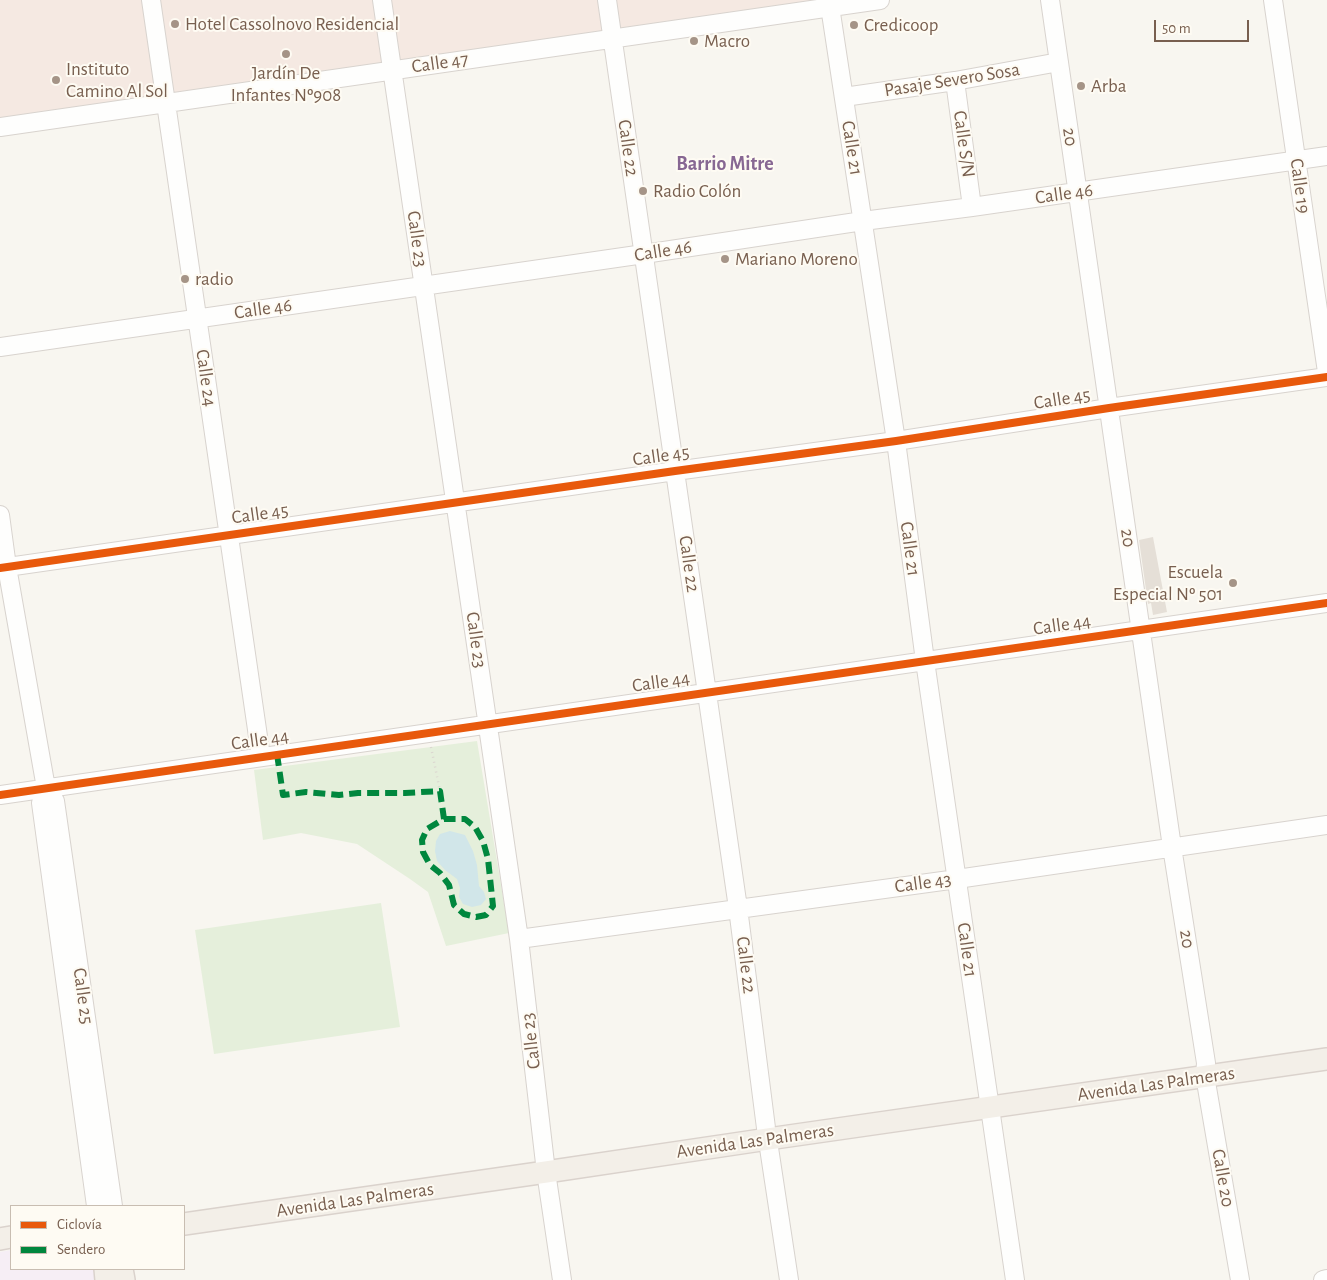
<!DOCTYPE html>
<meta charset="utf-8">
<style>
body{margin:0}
#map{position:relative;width:1327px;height:1280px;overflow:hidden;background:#f8f6f0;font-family:"Alegreya Sans",sans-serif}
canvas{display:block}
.legend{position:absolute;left:10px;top:1205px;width:175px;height:65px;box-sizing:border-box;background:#fefbf3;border:1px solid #c8bdb1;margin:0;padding:6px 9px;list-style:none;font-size:15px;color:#785f4f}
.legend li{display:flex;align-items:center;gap:10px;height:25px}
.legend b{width:25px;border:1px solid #c8bdb1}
.scale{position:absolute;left:1154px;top:20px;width:95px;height:22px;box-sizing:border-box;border:2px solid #785f4f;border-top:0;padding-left:6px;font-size:15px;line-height:18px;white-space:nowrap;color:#785f4f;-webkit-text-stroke:4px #fefbf3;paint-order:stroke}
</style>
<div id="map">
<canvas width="1327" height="1280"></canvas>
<ul class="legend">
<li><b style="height:6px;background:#e8590c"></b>Ciclovía</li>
<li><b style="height:6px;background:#00873e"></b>Sendero</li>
</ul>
<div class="scale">50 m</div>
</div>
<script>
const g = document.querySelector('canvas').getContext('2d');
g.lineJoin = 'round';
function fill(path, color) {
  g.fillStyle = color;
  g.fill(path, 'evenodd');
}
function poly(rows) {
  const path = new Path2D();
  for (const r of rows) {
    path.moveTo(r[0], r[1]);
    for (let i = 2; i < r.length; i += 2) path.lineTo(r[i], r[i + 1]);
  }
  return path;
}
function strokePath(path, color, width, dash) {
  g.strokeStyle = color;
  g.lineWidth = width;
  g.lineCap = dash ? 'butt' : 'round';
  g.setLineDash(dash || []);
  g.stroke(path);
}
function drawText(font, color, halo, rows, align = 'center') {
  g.font = font + ' "Alegreya Sans",sans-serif';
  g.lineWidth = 4;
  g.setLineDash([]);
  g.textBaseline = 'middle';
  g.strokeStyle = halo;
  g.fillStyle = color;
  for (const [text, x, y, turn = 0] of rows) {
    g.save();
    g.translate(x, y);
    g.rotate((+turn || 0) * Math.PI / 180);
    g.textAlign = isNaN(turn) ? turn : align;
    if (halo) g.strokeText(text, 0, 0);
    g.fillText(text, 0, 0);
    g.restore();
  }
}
const commercial = poly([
 [0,0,861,0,0,127]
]);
const education = poly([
 [11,1250,11,1269,105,1269,107,1280,0,1280,0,1252]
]);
const green = poly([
 [477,741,509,933,446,946,428,892,410,879,357,844,301,833,263,840,254,770],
 [381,903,400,1027,214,1054,195,930]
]);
const water = poly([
 [450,831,465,835,473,851,477,865,479,886,484,892,486,899,481,905,472,907,463,904,459,897,460,888,457,879,445,870,437,861,435,851,436,841,440,834]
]);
const building = poly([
 [1153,537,1167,612,1153,615,1151,603,1148,604,1139,540]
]);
const path = poly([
 [431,747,440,791]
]);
const minor = poly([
 [151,0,261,757],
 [382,0,519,939,546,1172,562,1280],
 [607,0,738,908,766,1128,789,1280],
 [829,0,896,441,925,661,1015,1280],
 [1050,0,1172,847,1206,1063,1205,1076,1240,1280],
 [1273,0,1327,372],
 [955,81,972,207],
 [844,97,955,81,1059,62],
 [0,127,880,0],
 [0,347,644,254,863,221,972,207,1327,156],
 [0,515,7,567,46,788,55,801,113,1206],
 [0,568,675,471,896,441,1109,408,1327,377],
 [46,788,41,803,96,1206],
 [0,795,1327,603],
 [519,939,957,879,1327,825],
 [1323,1280,1327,1279]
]);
const major = poly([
 [184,1224,546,1172,768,1139,1327,1059],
 [0,1239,11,1237],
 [105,1269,106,1280],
 [122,1269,124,1280]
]);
const quiet = poly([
 [277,754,283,795,306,792,339,795,358,793,405,793,440,791,444,819,427,829,422,840,423,852,430,865,440,873,449,885,454,905,464,914,476,917,486,915,493,906,488,859,483,841,475,827,465,819,444,819]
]);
const cycleway = poly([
 [0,568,675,471,896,441,1109,408,1327,377],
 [0,795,1327,603]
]);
const markers = [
 [175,24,5,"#a59487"],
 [854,25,5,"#a59487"],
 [694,41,5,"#a59487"],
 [286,54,5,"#a59487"],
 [56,80,5,"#a59487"],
 [1081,86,5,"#a59487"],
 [643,191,5,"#a59487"],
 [725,259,5,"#a59487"],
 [185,279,5,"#a59487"],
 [1233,583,5,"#a59487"]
];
const poiNames = [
 ["Hotel Cassolnovo Residencial",185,24],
 ["Credicoop",864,25],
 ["Macro",704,41],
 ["Instituto",66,69],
 ["Camino Al Sol",66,91],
 ["Jardín De",286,73,"center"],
 ["Infantes Nº908",286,95,"center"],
 ["Arba",1091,86],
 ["Radio Colón",653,191],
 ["Mariano Moreno",735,259],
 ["radio",195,279],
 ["Escuela",1223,572,"right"],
 ["Especial Nº 501",1223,594,"right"]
];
const streetNames = [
 ["Calle 47",440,63,-8],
 ["Pasaje Severo Sosa",952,80,-9],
 ["20",1070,137,82],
 ["Calle S/N",964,144,82],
 ["Calle 22",628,148,82],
 ["Calle 21",852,148,81],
 ["Calle 19",1300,186,82],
 ["Calle 46",1064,194,-8],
 ["Calle 23",417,239,82],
 ["Calle 46",663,251,-9],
 ["Calle 46",263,309,-8],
 ["Calle 24",206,378,82],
 ["Calle 45",1062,399,-9],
 ["Calle 45",661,456,-8],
 ["Calle 45",260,514,-8],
 ["20",1128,538,82],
 ["Calle 21",910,549,82],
 ["Calle 22",689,564,82],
 ["Calle 44",1062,625,-8],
 ["Calle 23",476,640,82],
 ["Calle 44",661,682,-8],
 ["Calle 44",260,740,-8],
 ["Calle 43",923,883,-8],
 ["20",1187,939,81],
 ["Calle 21",967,950,82],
 ["Calle 22",746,965,83],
 ["Calle 25",83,996,82],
 ["Calle 23",531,1041,-97],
 ["Avenida Las Palmeras",1156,1084,-8],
 ["Avenida Las Palmeras",755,1141,-8],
 ["Calle 20",1223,1178,80],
 ["Avenida Las Palmeras",355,1200,-8]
];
const neighbourhoodNames = [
 ["Barrio Mitre",725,164]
];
fill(commercial, '#f5e9e2');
fill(education, '#f6eef5');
fill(green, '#e5efdb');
fill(water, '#d1e6e9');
fill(building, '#e5dfd7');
strokePath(minor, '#d8d3ce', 20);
strokePath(major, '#dad2cc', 24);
strokePath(path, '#dbd6d0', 2.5, [1, 4]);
strokePath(minor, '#fefefd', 18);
strokePath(major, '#f3efe8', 21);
strokePath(quiet, '#00873e', 6, [12, 6]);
strokePath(cycleway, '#e8590c', 8);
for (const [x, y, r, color] of markers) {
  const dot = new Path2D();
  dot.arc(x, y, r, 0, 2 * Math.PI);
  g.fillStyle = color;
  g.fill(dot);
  strokePath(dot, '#fefbf3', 2);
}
drawText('19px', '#785f4f', '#fefbf3', poiNames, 'left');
drawText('19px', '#785f4f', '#fefbf3', streetNames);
drawText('bold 20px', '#876793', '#fefbf3', neighbourhoodNames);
</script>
